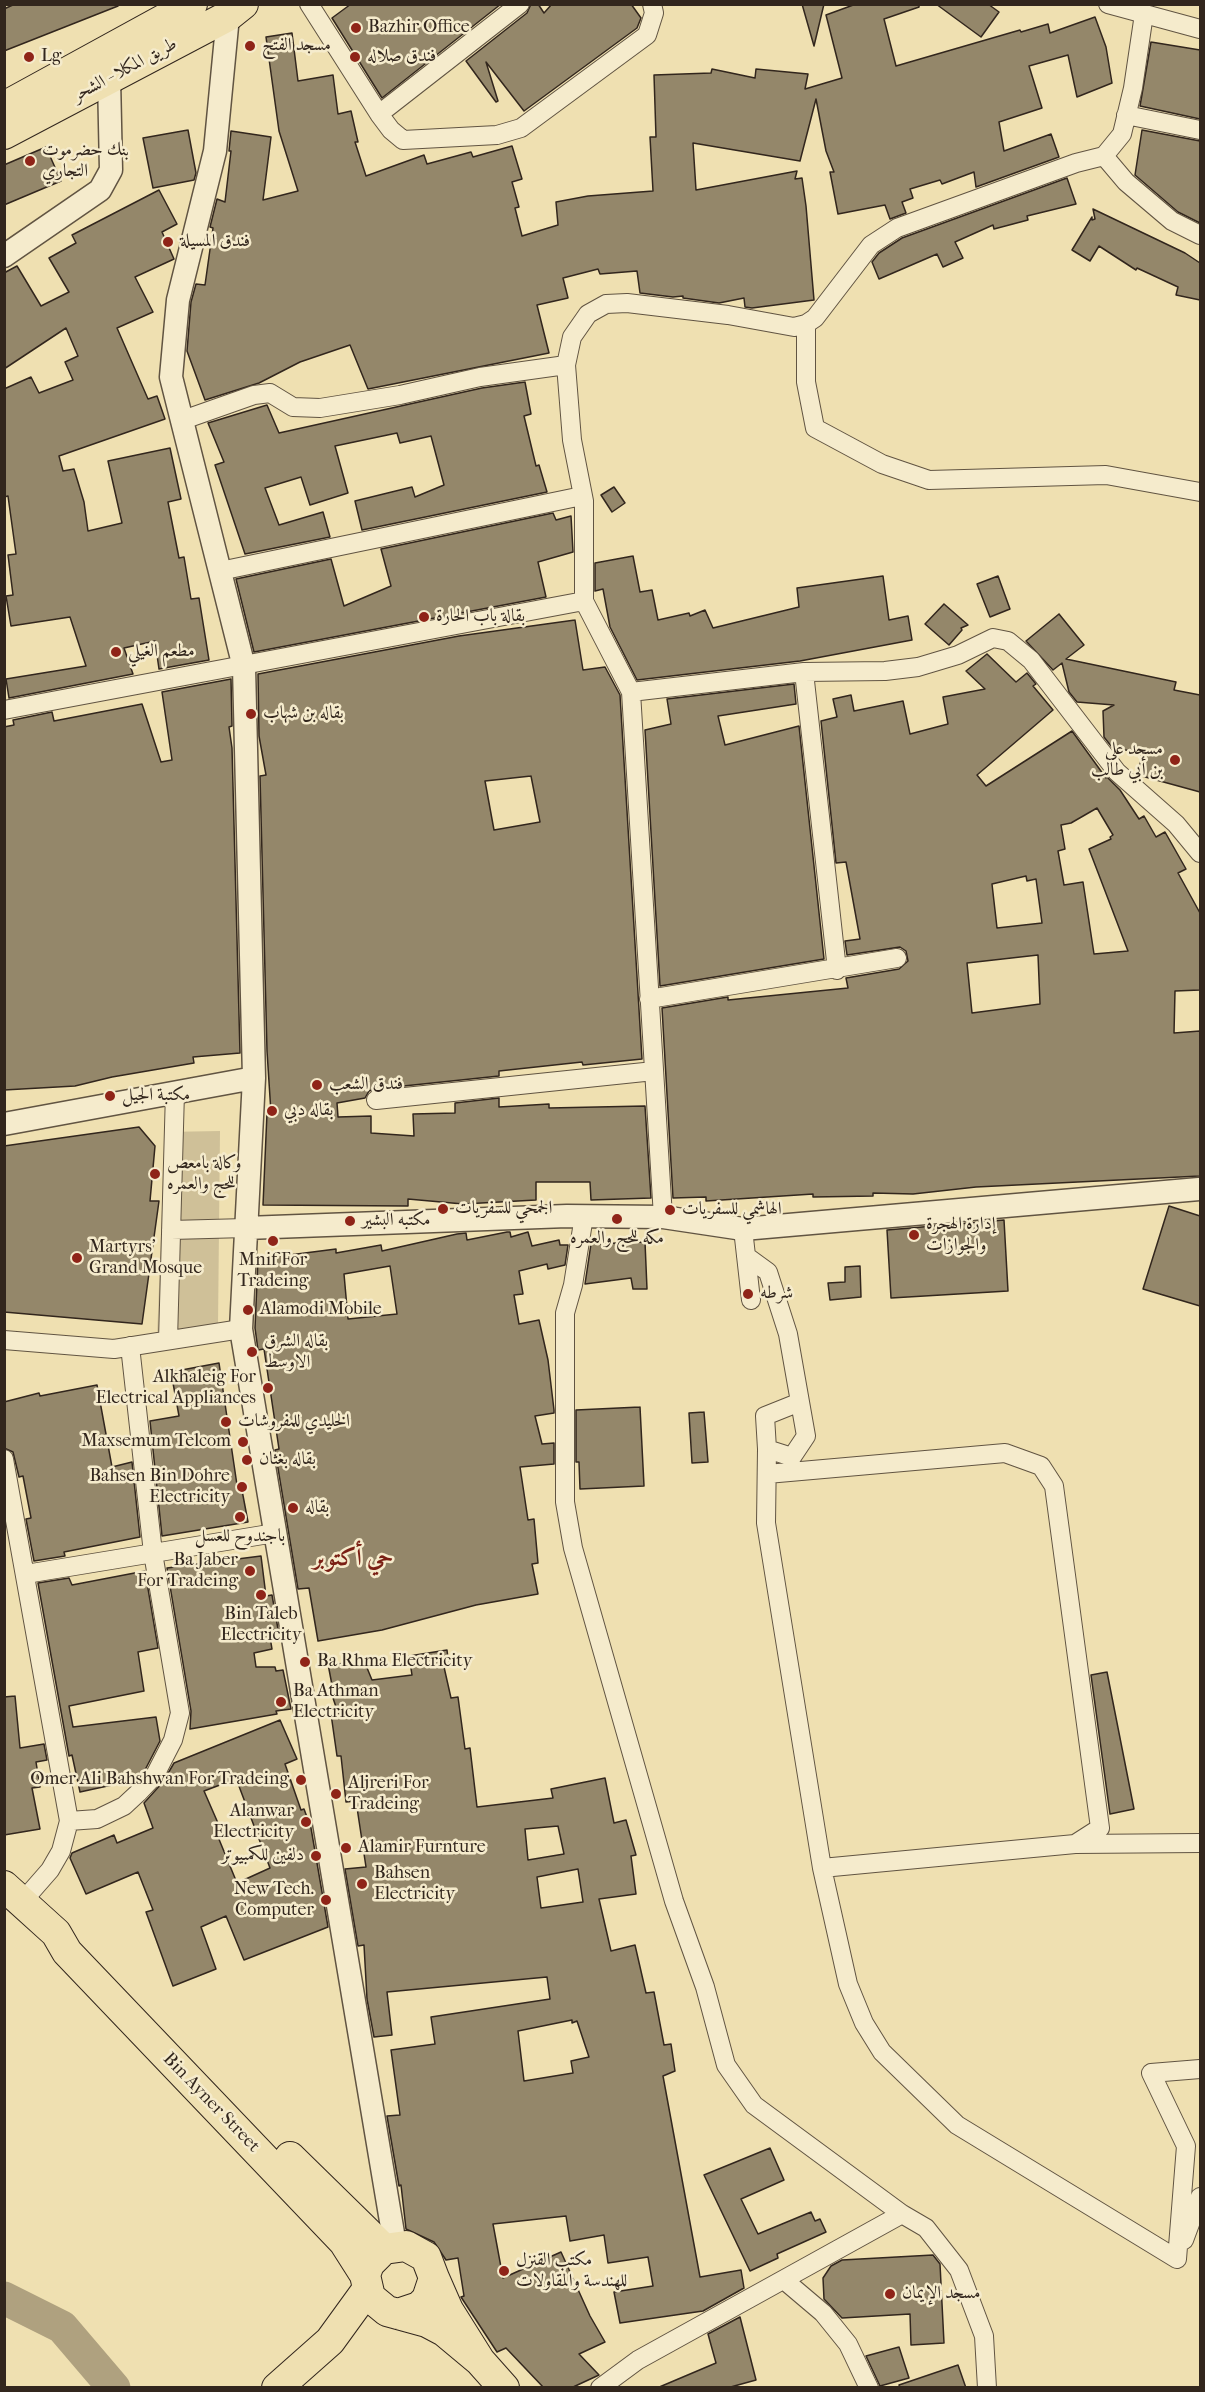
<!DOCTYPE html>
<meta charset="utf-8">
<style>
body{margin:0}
#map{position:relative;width:1205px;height:2392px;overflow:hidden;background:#efe0b1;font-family:"IM FELL French Canon",serif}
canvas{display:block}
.frame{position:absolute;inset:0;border:6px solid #32261d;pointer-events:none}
</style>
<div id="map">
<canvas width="1205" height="2392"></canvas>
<div class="frame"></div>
</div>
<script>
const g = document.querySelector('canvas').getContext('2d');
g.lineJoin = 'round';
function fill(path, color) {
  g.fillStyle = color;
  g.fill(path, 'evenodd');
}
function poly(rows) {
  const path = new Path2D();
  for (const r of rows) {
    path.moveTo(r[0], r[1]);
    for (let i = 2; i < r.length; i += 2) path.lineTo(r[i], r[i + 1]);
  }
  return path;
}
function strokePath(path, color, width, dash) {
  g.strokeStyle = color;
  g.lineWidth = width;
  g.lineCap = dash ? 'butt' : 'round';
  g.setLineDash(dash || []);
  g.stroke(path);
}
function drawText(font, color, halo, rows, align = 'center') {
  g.font = font + ' "IM FELL French Canon",Amiri,serif';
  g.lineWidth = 5;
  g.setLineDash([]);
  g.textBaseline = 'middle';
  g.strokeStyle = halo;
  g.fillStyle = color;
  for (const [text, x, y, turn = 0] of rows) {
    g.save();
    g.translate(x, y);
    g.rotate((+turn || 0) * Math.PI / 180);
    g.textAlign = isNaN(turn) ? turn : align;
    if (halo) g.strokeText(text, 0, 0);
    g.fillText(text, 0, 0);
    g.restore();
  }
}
const green = poly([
 [220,1131,218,1326,157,1338,165,1132]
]);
const river = poly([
 [4,2298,62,2327,114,2388]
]);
const building = poly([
 [15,4,118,4,118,6,4,51,4,9,15,4],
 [351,4,501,4,382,98,332,18,351,4],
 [531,4,538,4,544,13,552,4,631,4,641,18,637,28,524,111,486,62,498,101,496,102,466,61,527,13,531,4],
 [802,4,824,4,814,46,802,4],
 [856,4,919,4,919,7,884,19,896,66,1020,30,1021,32,1048,24,1050,33,1095,17,1106,47,1112,83,1077,97,1068,55,1029,66,1042,108,999,122,1004,151,1051,134,1059,157,976,187,974,172,942,184,940,180,910,189,913,198,902,202,906,213,890,219,885,205,838,214,830,172,834,172,826,151,816,99,800,161,693,143,696,190,797,171,795,179,802,178,806,206,814,300,752,308,745,307,744,298,719,303,683,298,683,296,673,297,640,293,637,271,600,274,598,269,563,278,568,298,537,305,549,353,368,389,350,345,300,362,259,383,205,400,187,351,191,302,196,284,205,285,213,228,210,227,217,199,225,202,231,151,229,151,231,131,271,137,263,200,298,191,279,131,266,37,292,33,298,81,333,75,338,114,351,111,358,142,355,142,366,176,424,155,427,164,471,152,473,157,512,146,522,179,512,182,519,207,515,208,522,236,558,225,556,202,588,196,653,191,650,137,656,137,654,75,711,73,712,69,755,78,756,69,808,74,805,89,842,78,826,15,856,4],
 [936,4,988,4,999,12,981,37,936,4],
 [1151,42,1200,50,1200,119,1140,106,1151,42],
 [188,130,196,173,194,180,153,188,143,138,188,130],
 [1142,130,1200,141,1200,223,1178,212,1135,175,1142,130],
 [46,147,61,181,4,205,4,165,46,147],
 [1067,178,1076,204,1027,216,1028,220,994,229,993,225,955,242,963,258,943,267,937,254,879,279,872,262,879,253,902,238,1067,178],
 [159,190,177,224,162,232,174,259,135,277,153,312,117,328,148,399,157,396,165,419,59,456,63,471,74,469,84,502,88,531,122,523,108,461,170,448,181,499,168,502,179,558,184,557,191,599,199,598,209,660,159,669,155,641,124,648,133,674,9,698,6,679,86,666,70,617,11,626,6,596,13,595,8,555,16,554,8,496,4,497,4,389,31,377,39,393,73,380,65,362,78,356,66,328,4,369,4,273,17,266,41,306,69,292,49,258,76,243,72,235,159,190],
 [1093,209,1185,253,1200,263,1200,300,1176,295,1178,287,1137,268,1136,270,1099,246,1090,261,1072,250,1092,217,1092,220,1095,219,1093,209],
 [525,382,531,414,524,416,536,466,539,465,547,492,362,530,355,501,412,487,415,497,444,485,431,436,400,443,397,433,335,446,348,493,310,505,301,477,265,488,279,525,323,512,330,537,245,554,215,465,224,462,208,423,267,405,279,433,482,388,525,382],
 [614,487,625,503,612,512,601,495,614,487],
 [553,513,556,520,571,516,573,552,538,562,546,597,254,652,236,579,331,559,344,606,391,586,381,549,553,513],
 [633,556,640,592,652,590,658,620,689,613,690,616,705,610,713,628,799,607,797,588,883,576,889,620,908,616,912,640,800,661,637,680,610,627,603,589,595,591,595,563,633,556],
 [998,576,1010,609,990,617,977,584,998,576],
 [944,604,968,625,961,628,962,630,949,645,925,624,944,604],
 [1059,614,1084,645,1066,659,1176,682,1174,690,1200,695,1200,792,1138,775,1143,749,1115,751,1104,737,1103,711,1114,705,1077,702,1069,692,1062,663,1053,670,1026,641,1059,614],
 [575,620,583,670,605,667,620,695,642,1059,583,1065,582,1062,499,1071,499,1076,375,1089,369,1091,365,1098,337,1103,338,1117,371,1116,371,1133,414,1136,413,1114,455,1113,455,1103,499,1098,499,1107,549,1104,549,1108,645,1106,651,1198,591,1200,590,1182,536,1182,536,1200,463,1204,408,1199,408,1206,263,1205,267,1113,271,1113,267,1051,260,776,266,775,259,736,258,674,459,636,575,620],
 [531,776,540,822,494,830,485,781,531,776],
 [987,654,1016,682,1027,673,1036,684,1033,686,1053,710,977,775,986,786,1072,731,1106,778,1105,775,1120,790,1139,819,1144,816,1156,837,1165,832,1186,869,1178,873,1200,913,1200,990,1175,991,1174,1033,1200,1031,1200,1176,976,1187,913,1194,873,1193,873,1196,813,1197,813,1194,706,1201,706,1197,673,1198,662,1008,728,997,728,1000,848,988,846,978,899,969,908,961,906,951,900,947,847,955,845,941,860,939,846,862,836,863,821,721,837,717,833,699,851,695,854,711,903,701,910,734,948,724,943,697,985,689,966,671,987,654],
 [1097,808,1113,835,1110,837,1111,839,1089,849,1128,951,1094,954,1083,882,1064,885,1058,851,1065,849,1061,825,1071,823,1097,808],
 [1026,876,1027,881,1036,879,1042,923,997,928,992,884,1026,876],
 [1038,955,1040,1004,972,1013,967,963,1038,955],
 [231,679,232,726,229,727,232,748,240,1053,193,1057,194,1063,112,1077,75,1086,4,1090,4,727,14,725,13,720,52,712,54,721,142,704,161,762,172,760,162,692,231,679],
 [794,684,796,704,718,716,725,745,799,726,824,959,660,986,645,730,671,724,667,699,794,684],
 [139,1127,155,1146,150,1201,159,1201,142,1324,4,1312,4,1146,139,1127],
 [1169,1206,1200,1216,1200,1306,1143,1289,1169,1206],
 [1004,1220,1008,1291,891,1298,887,1230,1004,1220],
 [507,1232,510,1232,511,1237,528,1232,532,1246,559,1240,560,1245,568,1245,565,1265,548,1269,547,1264,519,1271,523,1294,514,1295,519,1324,539,1320,548,1360,554,1410,554,1413,535,1416,542,1444,554,1443,554,1464,520,1467,528,1520,534,1519,538,1563,532,1564,538,1594,476,1605,382,1630,318,1641,309,1588,298,1589,275,1450,279,1449,264,1349,258,1350,255,1328,258,1259,336,1249,336,1253,381,1245,382,1251,457,1234,466,1233,467,1240,507,1232],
 [390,1266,397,1314,348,1319,344,1274,390,1266],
 [645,1242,647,1289,633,1289,631,1278,585,1284,591,1244,645,1242],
 [860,1266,861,1297,830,1300,828,1283,845,1282,845,1267,860,1266],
 [219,1363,237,1485,241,1485,248,1522,162,1536,150,1421,179,1416,171,1372,219,1363],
 [97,1385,112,1467,132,1462,140,1537,64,1552,65,1556,34,1561,26,1519,31,1518,23,1476,19,1477,13,1452,4,1448,4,1402,39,1393,40,1396,97,1385],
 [640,1407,644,1486,580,1489,579,1462,576,1462,576,1410,640,1407],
 [704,1412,708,1462,692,1463,689,1413,704,1412],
 [261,1556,266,1596,272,1595,278,1629,269,1631,272,1649,254,1653,256,1667,275,1667,276,1671,283,1670,291,1709,276,1711,277,1714,190,1729,191,1711,167,1568,261,1556],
 [145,1571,158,1648,138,1652,144,1691,69,1706,73,1727,156,1717,160,1741,146,1768,135,1780,80,1792,72,1755,69,1756,38,1583,69,1578,72,1585,145,1571],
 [447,1650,449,1667,444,1667,451,1698,458,1697,465,1749,470,1748,477,1807,553,1798,551,1789,605,1778,614,1823,626,1820,636,1855,631,1856,636,1894,599,1899,611,1951,635,1945,646,1993,654,1992,664,2045,671,2044,675,2071,663,2076,700,2277,741,2270,744,2288,703,2311,620,2323,614,2292,653,2286,648,2257,608,2263,604,2235,570,2241,566,2216,493,2224,503,2278,561,2252,590,2316,605,2342,579,2354,599,2375,571,2388,544,2388,506,2348,497,2352,461,2297,464,2296,458,2258,446,2260,434,2242,406,2229,401,2185,399,2186,387,2116,400,2115,391,2050,435,2044,431,2017,550,1999,547,1977,387,1992,392,2035,374,2037,367,1999,364,1945,358,1946,345,1869,366,1867,356,1801,346,1802,341,1756,337,1756,331,1714,338,1713,329,1686,332,1685,328,1664,365,1663,372,1680,412,1675,409,1656,447,1650],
 [558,1826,564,1854,528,1860,525,1829,558,1826],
 [578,1869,583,1902,541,1908,537,1877,578,1869],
 [572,2020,572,2023,577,2021,589,2057,571,2061,573,2073,524,2081,518,2031,572,2020],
 [1107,1672,1134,1809,1110,1814,1091,1675,1107,1672],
 [15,1696,20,1748,44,1744,47,1760,36,1762,40,1787,32,1788,40,1829,4,1835,4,1697,15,1696],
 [280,1720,297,1759,285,1764,301,1810,304,1809,311,1828,328,1927,244,1960,226,1916,201,1927,216,1969,173,1986,146,1912,153,1910,138,1872,86,1894,70,1858,72,1853,114,1835,117,1843,153,1828,144,1803,163,1782,174,1763,280,1720],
 [233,1780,233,1782,237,1781,270,1868,237,1883,216,1832,221,1830,204,1791,233,1780],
 [770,2148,784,2180,741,2199,758,2234,811,2212,815,2221,820,2219,826,2232,777,2254,778,2258,750,2271,704,2175,770,2148],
 [933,2255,940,2264,944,2343,911,2345,910,2314,842,2318,824,2299,823,2278,831,2266,842,2260,933,2255],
 [740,2317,756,2380,727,2388,657,2388,716,2363,708,2334,740,2317],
 [899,2347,909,2378,880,2386,866,2356,899,2347],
 [958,2365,966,2388,900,2388,899,2385,958,2365]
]);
const minor = poly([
 [309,4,379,114,391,130,403,140,497,135,521,128,647,35,654,13,652,4],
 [1108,4,1200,29],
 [379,114,520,4],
 [1126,115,1200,130],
 [1104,156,1126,182,1172,221,1200,235],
 [806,324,806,382,815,428,882,464,929,480,1106,475,1200,492],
 [183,420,254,395,270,393,293,407,320,408,400,395,480,377,566,365],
 [220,571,582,496],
 [804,672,837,970],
 [631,692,804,672,885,671,918,667,958,655,993,638,1008,641,1031,660,1117,772,1176,824,1200,853],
 [4,710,584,601],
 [649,999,897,958],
 [376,1100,654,1071],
 [584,1216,573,1285,565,1313,565,1502,573,1548,674,1901,705,1987,726,2065,754,2105,902,2214,926,2228,959,2270,984,2336,987,2388],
 [663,1217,631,692,584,601,584,501,572,440,566,365,572,337,588,314,606,304,627,303,728,315,794,327,806,324,815,318,871,245,897,228,1076,163,1104,156,1122,134,1133,88,1144,14],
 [743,1229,751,1300],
 [171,1230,246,1228],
 [746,1256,768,1272,788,1334,806,1436,792,1457,767,1449,765,1416,800,1402],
 [4,1340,114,1349,241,1329],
 [168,1340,175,1092],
 [4,1459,69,1821,61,1851,50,1870,22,1902],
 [767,1474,1005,1453,1041,1466,1054,1486,1100,1828,1075,1844,822,1868,766,1523,767,1449],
 [26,1574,275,1533],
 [69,1821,97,1819,124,1806,138,1793,155,1775,173,1740,180,1713,153,1553,130,1346],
 [1075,1844,1200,1843],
 [822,1868,848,1984,864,2023,882,2052,957,2125,1177,2259,1186,2146,1151,2073,1200,2069],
 [1184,2240,1200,2197],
 [784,2280,823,2313,848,2344,869,2388],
 [600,2388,638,2360,902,2214]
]);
const tertiary = poly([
 [228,16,215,151,178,300,171,377,244,667,254,1078,241,1329,395,2245],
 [4,256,100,190,111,170,109,78],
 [4,1124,254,1078],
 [246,1228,567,1216,663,1217,743,1229,1199,1189]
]);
const trunk = poly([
 [4,107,192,4],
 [4,134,228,16,243,4],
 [4,1886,56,1933,67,1952,344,2242,365,2275],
 [290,2157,384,2249],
 [434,2278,448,2310,480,2361,504,2388],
 [398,2314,419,2307,427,2299,434,2278,426,2257,406,2246,384,2249,369,2264,365,2275,370,2297,387,2311,427,2322,444,2331,480,2361],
 [277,2388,330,2341,367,2290]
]);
const markers = [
 [356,28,6,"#8f2418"],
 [250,46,6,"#8f2418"],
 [29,57,6,"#8f2418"],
 [355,57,6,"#8f2418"],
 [30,161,6,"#8f2418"],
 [168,242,6,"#8f2418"],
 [424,617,6,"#8f2418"],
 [116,652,6,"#8f2418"],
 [251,714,6,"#8f2418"],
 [1175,760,6,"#8f2418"],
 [317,1085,6,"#8f2418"],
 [110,1096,6,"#8f2418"],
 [272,1111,6,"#8f2418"],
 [155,1174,6,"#8f2418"],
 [443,1209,6,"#8f2418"],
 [670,1210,6,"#8f2418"],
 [617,1219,6,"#8f2418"],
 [350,1221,6,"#8f2418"],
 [914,1235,6,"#8f2418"],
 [273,1241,6,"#8f2418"],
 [77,1258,6,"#8f2418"],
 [748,1294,6,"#8f2418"],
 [248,1310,6,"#8f2418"],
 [252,1352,6,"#8f2418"],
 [268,1388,6,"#8f2418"],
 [226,1422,6,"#8f2418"],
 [243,1442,6,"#8f2418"],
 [247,1460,6,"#8f2418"],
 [242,1487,6,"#8f2418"],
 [293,1508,6,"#8f2418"],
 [240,1517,6,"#8f2418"],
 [250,1571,6,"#8f2418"],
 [261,1595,6,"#8f2418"],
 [305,1662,6,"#8f2418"],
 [281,1702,6,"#8f2418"],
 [301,1780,6,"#8f2418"],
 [336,1794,6,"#8f2418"],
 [306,1822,6,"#8f2418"],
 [346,1848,6,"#8f2418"],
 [316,1856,6,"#8f2418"],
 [362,1884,6,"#8f2418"],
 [326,1900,6,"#8f2418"],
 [504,2271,6,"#8f2418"],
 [890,2294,6,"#8f2418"]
];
const poiNames = [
 ["Bazhir Office",368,28],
 ["مسجد الفتح",262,46],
 ["Lg",41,57],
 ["فندق صلاله",367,57],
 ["بنك حضرموت",42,151],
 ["التجاري",42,172],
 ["فندق المسيلة",180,242],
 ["بقالة باب الحارة",436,617],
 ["مطعم الغيلي",128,652],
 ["بقاله بن شهاب",263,714],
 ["مسجد علي",1163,750,"right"],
 ["بن أبي طالب",1163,771,"right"],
 ["فندق الشعب",329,1085],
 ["مكتبة الجيل",122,1096],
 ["بقاله دبي",284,1111],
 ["وكالة بامعص",167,1164],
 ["للحج والعمره",167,1185],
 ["الجمحي للسفريات",455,1209],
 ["الهاشمي للسفريات",682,1210],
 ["مكتبه البشير",362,1221],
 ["إدارة الهجرة",926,1225],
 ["والجوازات",926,1246],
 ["مكه للحج والعمره",617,1239,"center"],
 ["Martyrs'",89,1248],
 ["Grand Mosque",89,1269],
 ["Mnif For",273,1261,"center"],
 ["Tradeing",273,1282,"center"],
 ["شرطه",760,1294],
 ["Alamodi Mobile",260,1310],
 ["بقاله الشرق",264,1342],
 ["الاوسط",264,1363],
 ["Alkhaleig For",256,1378,"right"],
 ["Electrical Appliances",256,1399,"right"],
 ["الخليدي للمفروشات",238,1422],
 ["Maxsemum Telcom",231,1442,"right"],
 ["بقاله بغثان",259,1460],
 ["Bahsen Bin Dohre",230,1477,"right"],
 ["Electricity",230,1498,"right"],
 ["بقاله",305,1508],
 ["باجندوح للعسل",240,1537,"center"],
 ["Ba Jaber",238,1561,"right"],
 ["For Tradeing",238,1582,"right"],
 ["Bin Taleb",261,1615,"center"],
 ["Electricity",261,1636,"center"],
 ["Ba Rhma Electricity",317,1662],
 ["Ba Athman",293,1692],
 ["Electricity",293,1713],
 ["Omer Ali Bahshwan For Tradeing",289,1780,"right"],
 ["Aljreri For",348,1784],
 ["Tradeing",348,1805],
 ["Alanwar",294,1812,"right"],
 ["Electricity",294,1833,"right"],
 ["Alamir Furnture",358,1848],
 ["دلفين للكمبيوتر",304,1856,"right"],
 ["Bahsen",374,1874],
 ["Electricity",374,1895],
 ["New Tech.",314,1890,"right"],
 ["Computer",314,1911,"right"],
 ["مكتب القنزل",516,2261],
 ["للهندسة والمقاولات",516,2282],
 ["مسجد الإيمان",902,2294]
];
const streetNames = [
 ["طريق المكلا - الشحر",125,70,-28],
 ["Bin Ayner Street",211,2103,46]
];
const districtNames = [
 ["حي أكتوبر",353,1559]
];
fill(green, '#cfc098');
strokePath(river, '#afa17f', 33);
fill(building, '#94876a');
strokePath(building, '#32261d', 1.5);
strokePath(minor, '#615442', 20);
strokePath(tertiary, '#615442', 25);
strokePath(trunk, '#32261d', 32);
strokePath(minor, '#f5ebcc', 18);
strokePath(tertiary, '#f5ebcc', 22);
strokePath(trunk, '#efe0b1', 30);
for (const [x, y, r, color] of markers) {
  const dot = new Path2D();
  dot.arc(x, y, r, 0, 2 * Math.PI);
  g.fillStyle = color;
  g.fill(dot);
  strokePath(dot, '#f5ebcc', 2);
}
drawText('18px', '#32261d', '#f5ebcc', poiNames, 'left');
drawText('18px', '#32261d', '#f5ebcc', streetNames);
drawText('bold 24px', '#7a1f14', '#f5ebcc', districtNames);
</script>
